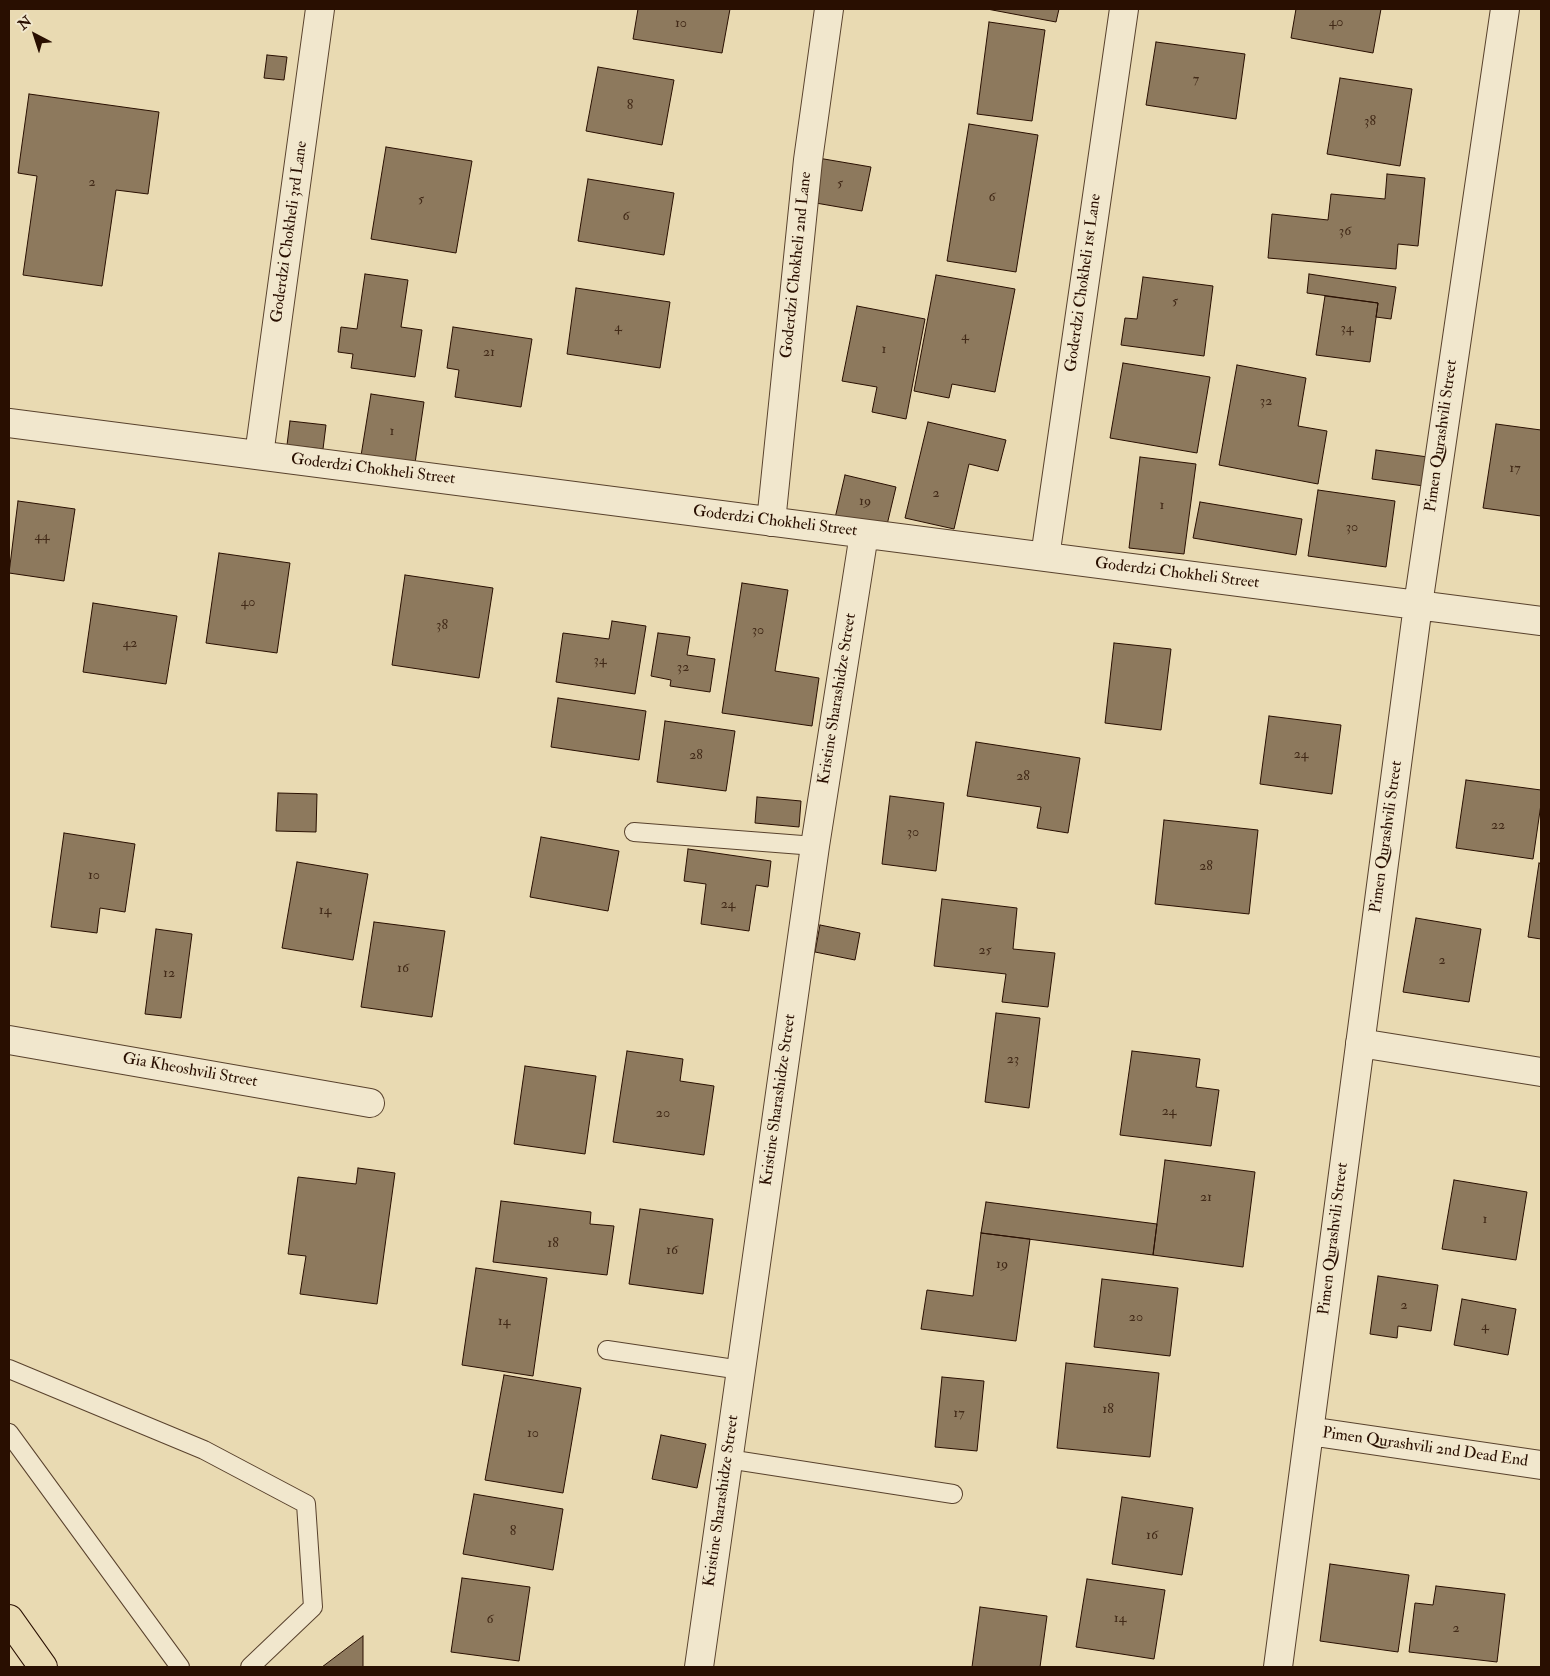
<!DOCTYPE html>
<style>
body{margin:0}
#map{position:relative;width:1550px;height:1676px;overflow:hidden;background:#e9dab2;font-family:"IM FELL Double Pica",serif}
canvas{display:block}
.frame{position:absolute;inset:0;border:10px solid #290f01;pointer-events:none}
.north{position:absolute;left:10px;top:10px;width:50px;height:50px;-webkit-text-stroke:4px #f1e7cd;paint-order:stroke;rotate:320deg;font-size:14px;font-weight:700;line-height:20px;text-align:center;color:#290f01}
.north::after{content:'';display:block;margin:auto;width:18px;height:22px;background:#290f01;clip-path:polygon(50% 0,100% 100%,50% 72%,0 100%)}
</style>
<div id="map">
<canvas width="1550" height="1676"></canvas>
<div class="frame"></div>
<div class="north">N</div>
</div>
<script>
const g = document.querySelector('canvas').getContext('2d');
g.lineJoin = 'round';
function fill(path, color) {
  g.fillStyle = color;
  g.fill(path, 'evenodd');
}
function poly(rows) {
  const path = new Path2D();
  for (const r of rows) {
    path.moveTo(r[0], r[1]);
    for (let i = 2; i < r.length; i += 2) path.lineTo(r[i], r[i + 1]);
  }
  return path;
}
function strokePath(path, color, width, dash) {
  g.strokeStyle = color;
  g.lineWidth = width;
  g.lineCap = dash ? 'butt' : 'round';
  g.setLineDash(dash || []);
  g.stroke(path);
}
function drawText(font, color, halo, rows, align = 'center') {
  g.font = font + ' "IM FELL Double Pica",serif';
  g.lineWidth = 4;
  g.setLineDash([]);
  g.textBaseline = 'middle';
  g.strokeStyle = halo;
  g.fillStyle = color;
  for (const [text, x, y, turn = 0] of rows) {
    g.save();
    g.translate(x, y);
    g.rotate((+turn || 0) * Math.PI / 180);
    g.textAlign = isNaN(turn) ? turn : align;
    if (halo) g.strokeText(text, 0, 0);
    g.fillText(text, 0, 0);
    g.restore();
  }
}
const building = poly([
 [638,9,730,9,722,53,633,39,638,9],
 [987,9,1059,9,1056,22,987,9],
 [1296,9,1381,9,1373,53,1291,38,1296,9],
 [989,22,1045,30,1032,121,977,114,989,22],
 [1156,42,1245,54,1236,119,1146,105,1156,42],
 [267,55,287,57,284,80,264,78,267,55],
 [598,67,674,80,662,145,586,131,598,67],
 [1340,78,1412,89,1400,166,1327,154,1340,78],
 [29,94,159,112,148,194,116,190,102,286,23,275,37,176,18,173,29,94],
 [969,124,1038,135,1016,272,947,261,969,124],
 [386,147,472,161,456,253,371,239,386,147],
 [818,158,871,167,862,211,810,202,818,158],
 [1387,174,1425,178,1418,246,1398,244,1396,269,1268,258,1272,214,1328,220,1331,194,1385,199,1387,174],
 [588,179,674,193,664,255,578,241,588,179],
 [365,274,408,280,401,327,422,330,415,377,351,368,353,354,338,352,341,327,357,329,365,274],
 [1309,274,1396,287,1391,319,1376,317,1378,303,1307,293,1309,274],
 [936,275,1015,289,995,392,952,384,949,398,914,391,936,275],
 [1143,277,1213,286,1204,356,1121,345,1125,318,1137,319,1143,277],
 [576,288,670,302,660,368,567,354,576,288],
 [1325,296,1378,303,1370,362,1316,355,1325,296],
 [857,306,925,319,906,419,872,412,877,387,842,381,857,306],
 [453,327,532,339,521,407,455,397,459,370,447,368,453,327],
 [1123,363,1210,377,1197,453,1110,438,1123,363],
 [1237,365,1306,378,1298,426,1327,431,1318,484,1219,465,1237,365],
 [371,394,424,402,414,470,360,462,371,394],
 [290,421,326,425,323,449,287,445,290,421],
 [928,422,1006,440,998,471,969,464,954,529,905,518,928,422],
 [1496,424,1541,430,1541,516,1483,508,1496,424],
 [1376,450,1428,457,1424,486,1372,479,1376,450],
 [1140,457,1196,464,1184,554,1129,548,1140,457],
 [845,475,896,487,886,529,835,518,845,475],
 [1318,490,1395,501,1386,567,1308,556,1318,490],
 [18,501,75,509,64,581,9,573,18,501],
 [1200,502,1302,519,1296,555,1193,538,1200,502],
 [219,553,290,563,277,653,206,643,219,553],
 [405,575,493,588,479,678,392,665,405,575],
 [742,583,788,590,775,671,819,678,812,726,722,713,742,583],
 [93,603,177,616,166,684,83,672,93,603],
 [612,621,646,626,635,694,556,682,563,633,609,639,612,621],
 [658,633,690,637,687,655,715,659,710,692,670,686,671,680,651,676,658,633],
 [1114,643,1171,649,1161,730,1105,723,1114,643],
 [558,698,646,711,639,760,551,747,558,698],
 [1269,716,1341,725,1332,794,1260,784,1269,716],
 [665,721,735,731,726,791,657,782,665,721],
 [976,742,1080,758,1068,833,1037,828,1041,807,967,796,976,742],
 [1466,780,1541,790,1541,804,1533,859,1456,848,1466,780],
 [278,793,317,794,316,832,276,831,278,793],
 [890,796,944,803,936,871,882,864,890,796],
 [757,797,801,801,799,827,755,823,757,797],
 [1164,820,1258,830,1249,914,1155,904,1164,820],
 [64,833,135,844,125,912,100,908,97,933,51,927,64,833],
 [541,837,619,851,608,911,530,897,541,837],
 [688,849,771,861,768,887,756,885,749,931,701,924,706,884,684,881,688,849],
 [297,862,368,874,353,960,282,948,297,862],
 [1539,863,1541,864,1541,939,1528,937,1539,863],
 [942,899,1017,908,1013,949,1055,953,1048,1007,1002,1002,1006,974,934,966,942,899],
 [1416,918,1481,929,1469,1002,1403,992,1416,918],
 [374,922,445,931,432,1017,361,1007,374,922],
 [820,925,860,933,855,960,815,952,820,925],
 [156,929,192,934,181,1018,145,1014,156,929],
 [996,1013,1040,1018,1029,1108,985,1102,996,1013],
 [627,1051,683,1059,680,1081,714,1086,704,1155,613,1142,627,1051],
 [1132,1051,1200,1059,1196,1087,1219,1090,1211,1146,1120,1135,1132,1051],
 [525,1066,596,1076,585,1154,514,1144,525,1066],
 [1165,1160,1255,1172,1243,1267,1153,1255,1165,1160],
 [358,1168,395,1173,377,1304,300,1294,306,1256,288,1254,298,1177,356,1184,358,1168],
 [1454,1180,1527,1192,1516,1260,1442,1249,1454,1180],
 [501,1201,591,1212,590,1224,614,1226,607,1275,493,1262,501,1201],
 [986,1202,1157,1224,1153,1255,981,1233,986,1202],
 [640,1209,713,1219,703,1294,629,1284,640,1209],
 [981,1233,1030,1239,1016,1341,921,1329,927,1290,973,1296,981,1233],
 [476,1268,547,1278,533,1376,462,1365,476,1268],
 [1378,1276,1438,1285,1431,1331,1398,1326,1397,1338,1370,1334,1378,1276],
 [1102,1279,1178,1288,1170,1356,1094,1347,1102,1279],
 [1462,1299,1516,1309,1508,1355,1454,1345,1462,1299],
 [1066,1363,1159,1373,1150,1457,1057,1448,1066,1363],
 [504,1375,581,1388,563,1493,485,1480,504,1375],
 [942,1377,984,1381,977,1451,935,1447,942,1377],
 [661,1435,706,1444,697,1488,652,1479,661,1435],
 [474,1494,563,1509,553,1570,463,1554,474,1494],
 [1122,1497,1193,1508,1182,1575,1112,1564,1122,1497],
 [1330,1564,1409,1575,1398,1652,1320,1641,1330,1564],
 [462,1578,530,1587,519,1661,451,1652,462,1578],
 [1087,1579,1165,1590,1154,1659,1076,1647,1087,1579],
 [1436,1586,1505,1594,1497,1662,1409,1652,1415,1603,1433,1605,1436,1586],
 [980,1607,1047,1616,1040,1667,972,1667,980,1607],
 [363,1636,363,1667,322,1667,363,1636]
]);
const service = poly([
 [634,832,815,846],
 [607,1350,741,1370],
 [9,1369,204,1450,306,1504,313,1607,250,1667],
 [9,1433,180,1667],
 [728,1459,953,1494]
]);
const minor = poly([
 [9,423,1541,621],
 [259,455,320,9],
 [771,522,808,160,829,9],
 [1045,557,1124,9],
 [9,1040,370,1103],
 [1360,1043,1541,1072],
 [1309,1431,1541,1465],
 [699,1667,815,846,864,534],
 [1278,1667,1418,605,1505,9]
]);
const trunk = poly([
 [9,1619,43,1667]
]);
const numberNames = [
 ["40",1336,23],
 ["10",681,24],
 ["7",1196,80],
 ["8",630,106],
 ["38",1370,122],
 ["2",92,183],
 ["5",840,184],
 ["6",992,198],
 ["5",421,200],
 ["6",626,217],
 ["36",1345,232],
 ["5",1175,302],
 ["4",618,328],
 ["34",1347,329],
 ["4",965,337],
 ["1",884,350],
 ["21",489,353],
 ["32",1266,402],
 ["1",392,432],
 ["17",1515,469],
 ["2",936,494],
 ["19",865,502],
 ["1",1162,506],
 ["30",1352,528],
 ["44",42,537],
 ["40",248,603],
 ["38",442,626],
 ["30",758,631],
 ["42",130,644],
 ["34",600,661],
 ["32",683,668],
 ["24",1301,755],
 ["28",696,756],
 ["28",1023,777],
 ["22",1498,826],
 ["30",913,833],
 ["28",1206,867],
 ["10",94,876],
 ["24",728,905],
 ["14",325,911],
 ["25",985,951],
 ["2",1442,961],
 ["16",403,969],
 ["12",169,974],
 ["23",1013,1060],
 ["24",1169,1112],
 ["20",663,1114],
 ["21",1206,1198],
 ["1",1485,1220],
 ["18",553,1244],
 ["16",672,1251],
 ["19",1002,1265],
 ["2",1404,1306],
 ["20",1136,1318],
 ["14",504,1322],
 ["4",1485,1327],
 ["18",1108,1410],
 ["17",959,1414],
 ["10",533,1434],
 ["8",513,1532],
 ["16",1152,1536],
 ["14",1120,1619],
 ["6",490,1620],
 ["2",1456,1629]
];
const streetNames = [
 ["Goderdzi Chokheli 3rd Lane",290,232,-82],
 ["Goderdzi Chokheli 2nd Lane",797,265,-84],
 ["Goderdzi Chokheli 1st Lane",1084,283,-82],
 ["Pimen Qurashvili Street",1442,436,-82],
 ["Goderdzi Chokheli Street",373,470,7],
 ["Goderdzi Chokheli Street",775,522,7],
 ["Goderdzi Chokheli Street",1177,574,7],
 ["Kristine Sharashidze Street",838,699,-81],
 ["Pimen Qurashvili Street",1387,837,-82],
 ["Gia Kheoshvili Street",190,1071,10],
 ["Kristine Sharashidze Street",779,1100,-82],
 ["Pimen Qurashvili Street",1334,1239,-83],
 ["Pimen Qurashvili 2nd Dead End",1425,1448,8],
 ["Kristine Sharashidze Street",722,1501,-82]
];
fill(building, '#8d795d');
strokePath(building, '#290f01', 1);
strokePath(service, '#59422d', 20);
strokePath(minor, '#59422d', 30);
strokePath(trunk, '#290f01', 30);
strokePath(service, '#f1e7cd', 18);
strokePath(minor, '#f1e7cd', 28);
strokePath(trunk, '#e9dab2', 28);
drawText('14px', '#422a18', null, numberNames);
drawText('16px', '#290f01', '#f1e7cd', streetNames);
</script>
